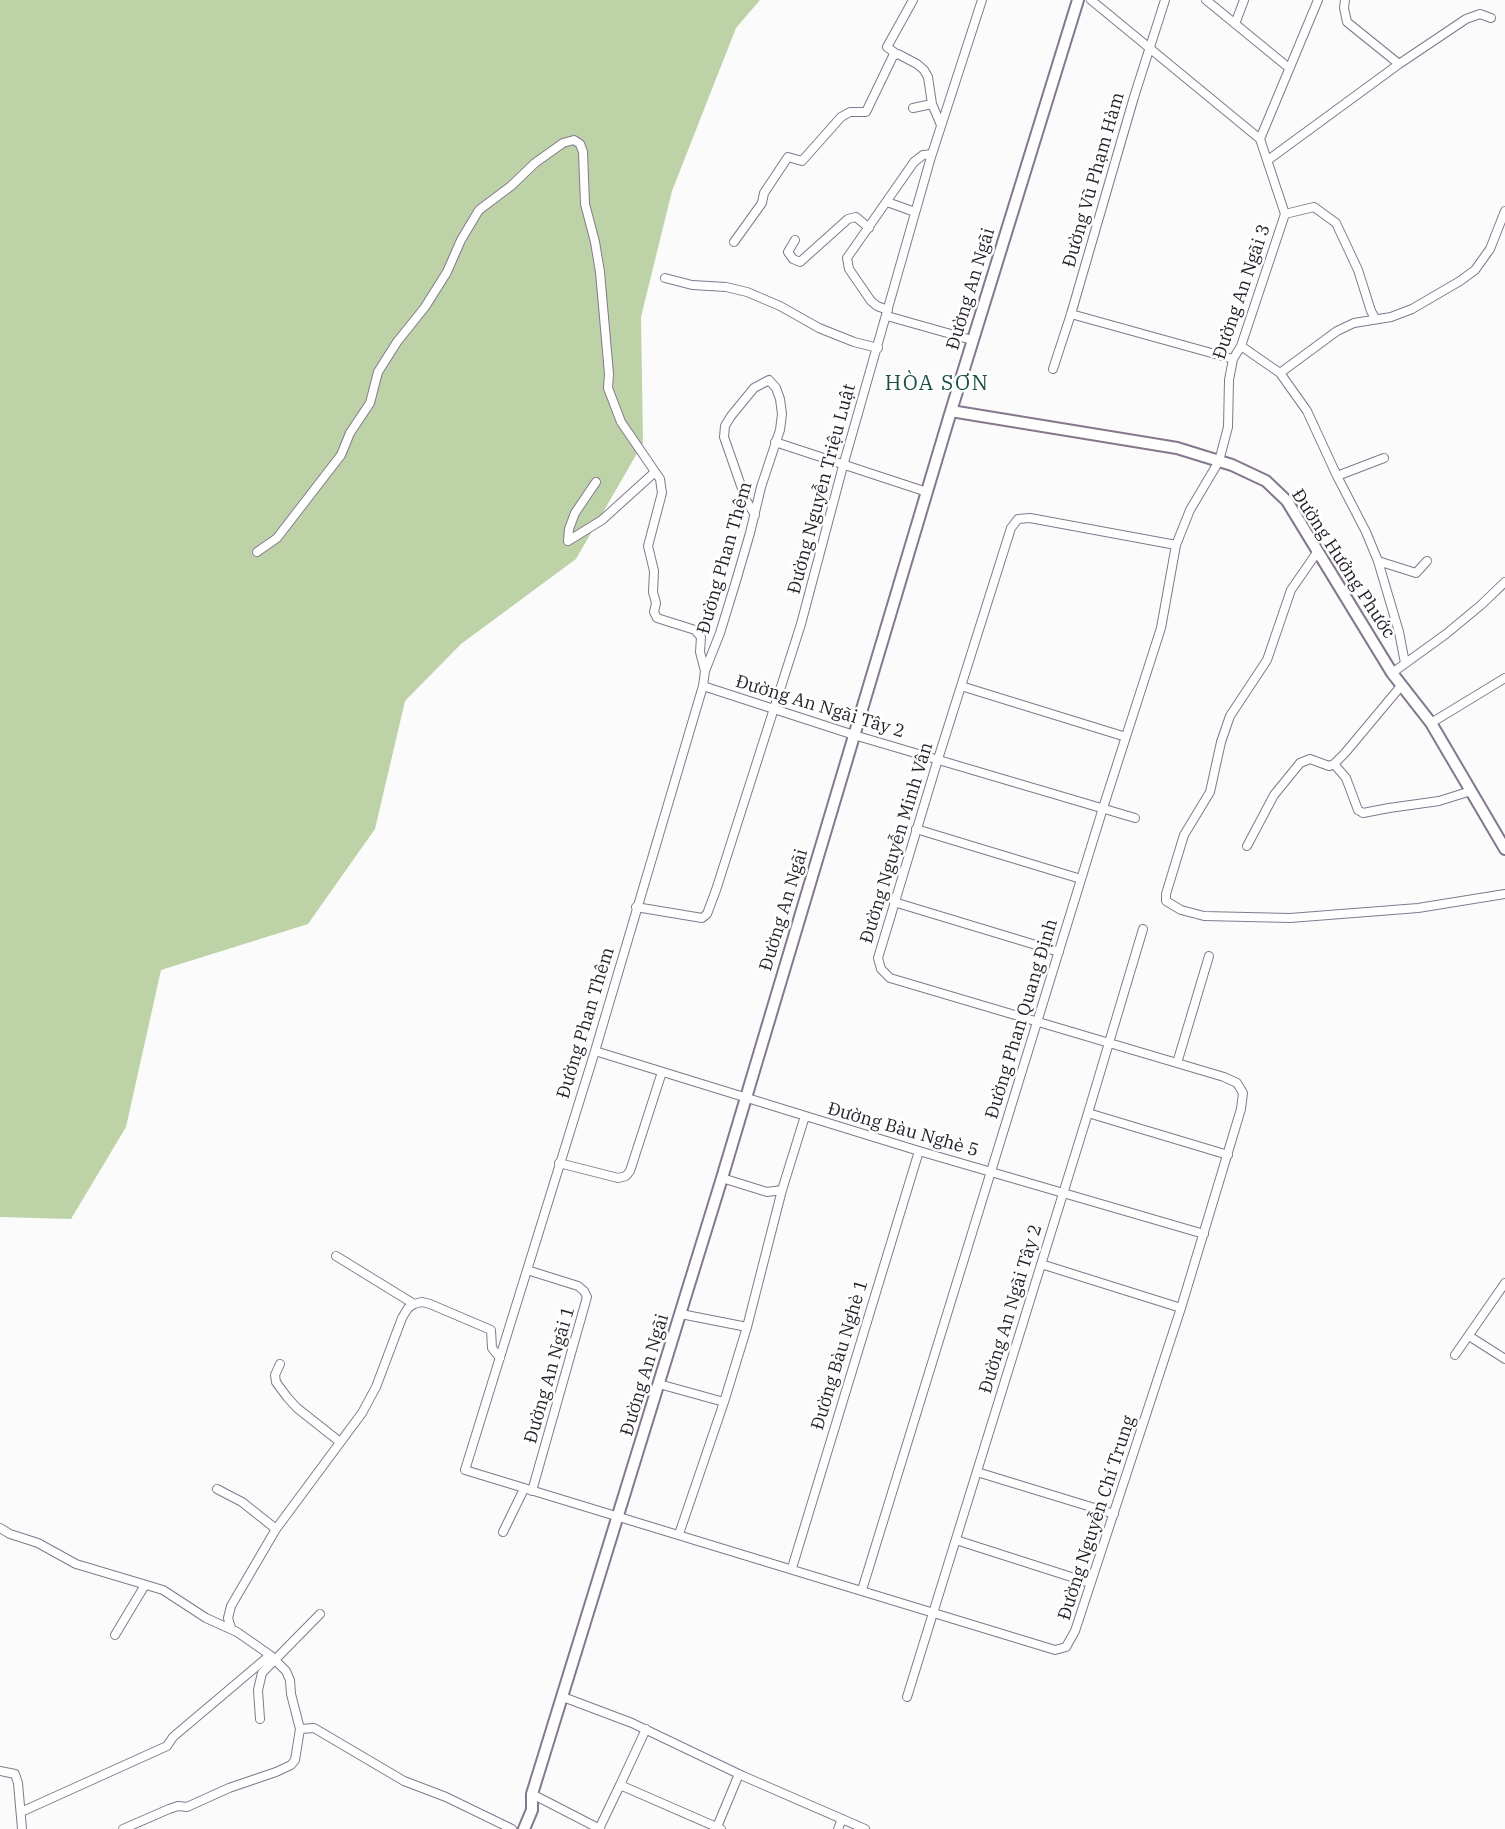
<!DOCTYPE html>
<meta charset="utf-8">
<style>
body{margin:0}
canvas{display:block;background:#fbfbfb}
</style>
<canvas width="1505" height="1829"></canvas>
<script>
const g = document.querySelector('canvas').getContext('2d');
g.lineJoin = 'round';
function fill(path, color) {
  g.fillStyle = color;
  g.fill(path, 'evenodd');
}
function poly(rows) {
  const path = new Path2D();
  for (const r of rows) {
    path.moveTo(r[0], r[1]);
    for (let i = 2; i < r.length; i += 2) path.lineTo(r[i], r[i + 1]);
  }
  return path;
}
function strokePath(path, color, width, dash) {
  g.strokeStyle = color;
  g.lineWidth = width;
  g.lineCap = dash ? 'butt' : 'round';
  g.setLineDash(dash || []);
  g.stroke(path);
}
function drawText(font, color, halo, rows, align = 'center') {
  g.font = font + ' "IBM Plex Serif",serif';
  g.lineWidth = 5;
  g.setLineDash([]);
  g.textBaseline = 'middle';
  g.strokeStyle = halo;
  g.fillStyle = color;
  for (const [text, x, y, turn = 0] of rows) {
    g.save();
    g.translate(x, y);
    g.rotate((+turn || 0) * Math.PI / 180);
    g.textAlign = isNaN(turn) ? turn : align;
    if (halo) g.strokeText(text, 0, 0);
    g.fillText(text, 0, 0);
    g.restore();
  }
}
const forest = poly([
 [0,0,760,0,736,28,672,191,641,317,643,443,576,559,461,644,405,701,375,829,308,924,161,970,126,1127,71,1219,0,1217]
]);
const minor = poly([
 [1206,0,1289,68],
 [1345,0,1344,8,1347,22,1399,64],
 [1235,24,1244,0],
 [893,56,895,53,887,47,913,0],
 [913,108,932,104],
 [1260,139,1318,0],
 [1268,160,1399,64,1466,19,1480,14,1491,18],
 [887,202,915,212],
 [1285,214,1314,207,1336,223,1358,270,1371,311,1375,318],
 [795,240,788,252,793,259,800,262,848,219,856,217,869,228],
 [734,242,762,203,764,193,788,157,802,161,841,117,850,112,866,112,893,56,898,54,917,64,924,70,928,77,932,104,941,125],
 [665,278,692,285,726,287,747,292,780,306,819,328,854,342,878,348],
 [888,310,877,306,871,301,849,269,847,258,914,162,923,155,932,154],
 [1071,314,1233,359],
 [887,316,972,340],
 [1241,346,1280,373,1307,411,1337,476,1366,532,1378,561,1399,632,1405,663],
 [1053,369,1071,314,1134,97,1165,0],
 [1280,373,1337,331,1354,323,1391,317,1412,309,1460,281,1475,270,1490,249,1505,211],
 [775,442,927,492],
 [1337,476,1384,458],
 [596,482,575,513,569,529,568,541,602,520,655,472],
 [755,515,746,500,724,437,725,426,731,416,754,388,769,380,776,388,780,399,782,414,780,430,761,487,750,533,736,581,720,633,705,671,703,686,595,1051,465,1470,1055,1650,1066,1647,1075,1631,1181,1308,1241,1109,1243,1093,1237,1083,1224,1077,890,978,881,969,878,958,938,759,1011,528,1018,519,1030,518,1176,545],
 [1318,551,1291,590,1267,660,1230,716,1221,742,1210,792,1184,835,1166,894,1166,901,1181,910,1204,916,1290,918,1418,908,1505,894],
 [257,552,277,538,341,455,350,433,370,403,378,372,397,342,425,307,447,272,461,240,479,210,511,186,535,163,563,143,574,140,580,144,583,152,585,204,595,242,600,272,609,374,608,388,621,422,660,479,662,493,648,546,654,571,653,592,656,603,654,612,657,618,695,630,701,637,700,652,705,671],
 [1378,561,1416,573,1427,561],
 [1392,673,1446,634,1481,605,1505,582],
 [703,686,854,735,1135,818],
 [961,686,1126,737],
 [1431,723,1505,678],
 [1334,764,1346,778,1358,810,1363,813,1389,808,1439,801,1471,791],
 [916,829,1081,879],
 [1247,846,1274,795,1300,763,1310,759,1329,766,1334,764,1345,753,1401,686],
 [894,902,1059,952],
 [636,907,702,918,707,914,716,890,801,624,843,466,931,157,982,0],
 [595,1051,919,1151,1204,1234],
 [1177,1063,1209,956],
 [1088,1113,1228,1155],
 [559,1163,618,1178,626,1176,630,1171,662,1072],
 [722,1178,767,1192,782,1190],
 [336,1256,414,1304],
 [1041,1264,1181,1308],
 [527,1270,578,1286,584,1291,587,1297,532,1491],
 [681,1314,747,1327],
 [1469,1336,1505,1359],
 [1455,1355,1505,1283],
 [280,1364,275,1375,276,1382,287,1397,297,1408,340,1442],
 [659,1384,724,1402,747,1327,782,1190,805,1116],
 [977,1472,1114,1514],
 [217,1489,242,1502,276,1529],
 [0,1528,10,1534,38,1543,76,1564,163,1590,206,1618,237,1632,270,1655,286,1671,290,1680,291,1694,300,1729,295,1760,291,1765,276,1772,229,1788,187,1807,178,1806,169,1809,123,1829],
 [503,1532,524,1489],
 [679,1534,724,1402],
 [956,1540,1090,1583],
 [792,1568,919,1151],
 [862,1590,1103,808,1161,628,1176,545,1190,510,1219,461,1228,427,1229,380,1233,359,1241,346,1285,214,1260,139,1091,0],
 [231,1628,228,1618,231,1606,276,1529,362,1413,376,1387,402,1318,408,1308,414,1304,422,1302,430,1304,491,1330,492,1348,500,1358],
 [115,1635,145,1585],
 [563,1697,632,1723,743,1776,865,1829],
 [907,1697,1088,1113,1143,929],
 [260,1719,258,1690,262,1673,320,1614],
 [300,1729,314,1728,404,1781,446,1797,512,1829],
 [646,1729,620,1785,721,1829],
 [0,1771,15,1774,18,1783,22,1829],
 [532,1794,600,1829],
 [21,1812,167,1746,173,1737,270,1655],
 [717,1827,739,1774],
 [599,1829,620,1785],
 [838,1829,842,1819]
]);
const secondary = poly([
 [951,411,1177,448,1232,465,1266,481,1287,501,1392,673,1431,723,1505,849],
 [524,1829,532,1810,532,1794,722,1178,951,411,1078,0]
]);
const streetNames = [
 ["Đường Vũ Phạm Hàm",1094,180,-74],
 ["Đường An Ngãi",971,289,-73],
 ["Đường An Ngãi 3",1242,292,-71],
 ["Đường Nguyễn Triệu Luật",822,489,-75],
 ["Đường Phan Thêm",725,558,-74],
 ["Đường Hưởng Phước",1343,564,57],
 ["Đường An Ngãi Tây 2",820,707,17],
 ["Đường Nguyễn Minh Vân",897,843,-73],
 ["Đường An Ngãi",784,910,-73],
 ["Đường Phan Quang Định",1022,1019,-73],
 ["Đường Phan Thêm",586,1023,-73],
 ["Đường Bàu Nghè 5",903,1130,16],
 ["Đường An Ngãi Tây 2",1011,1309,-73],
 ["Đường Bàu Nghè 1",840,1355,-73],
 ["Đường An Ngãi 1",550,1375,-74],
 ["Đường An Ngãi",645,1375,-73],
 ["Đường Nguyễn Chí Trung",1097,1518,-72]
];
const quarterNames = [
 ["HÒA SƠN",937,384]
];
fill(forest, '#bed2a7');
strokePath(minor, '#85778e', 10);
strokePath(secondary, '#85778e', 14);
strokePath(minor, '#fff', 8);
strokePath(secondary, '#fff', 10);
drawText('18px', '#241f28', '#fff', streetNames);
g.letterSpacing = '1.5px';
drawText('21px', '#1a5045', '#fff', quarterNames);
g.letterSpacing = '0px';
</script>
